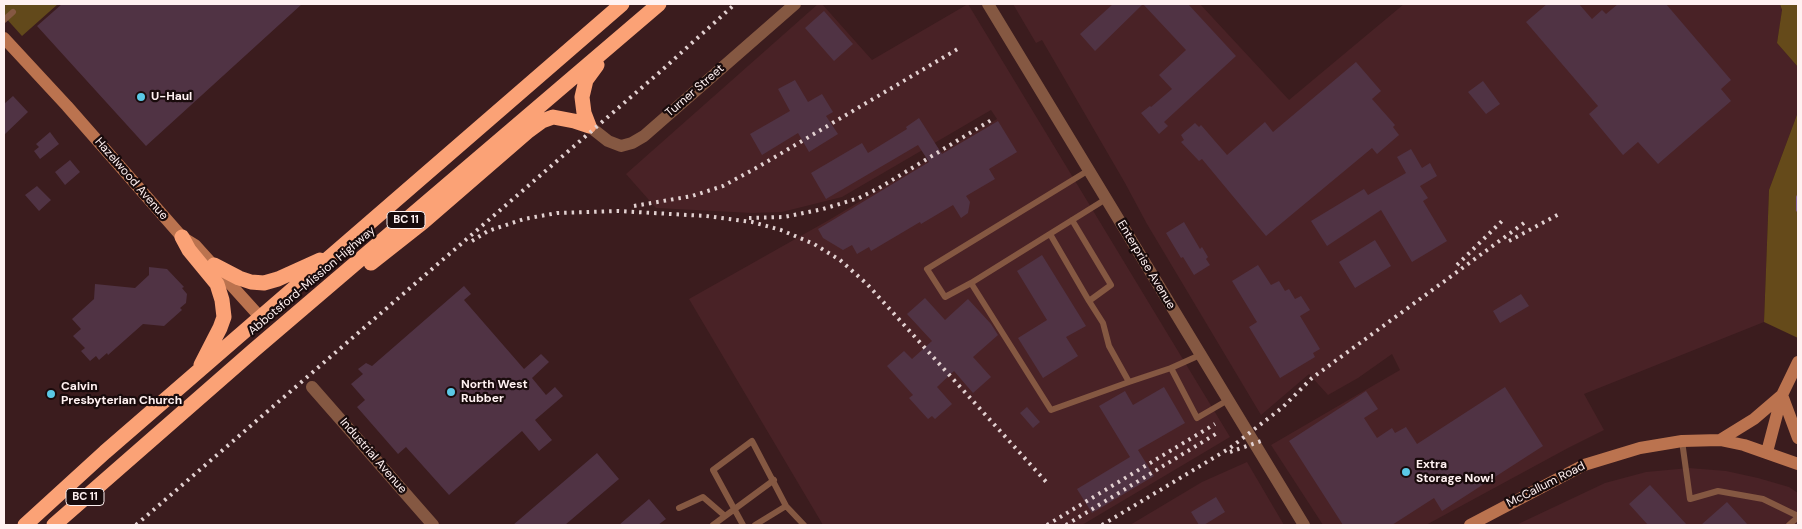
<!DOCTYPE html>
<style>
body{margin:0}
#map{position:relative;width:1802px;height:529px;overflow:hidden;background:#3b1c1e;font-family:"DM Sans",sans-serif}
canvas{display:block}
.frame{position:absolute;inset:0;border:5px solid #fff1f1;pointer-events:none}
</style>
<div id="map">
<canvas width="1802" height="529"></canvas>
<div class="frame"></div>
</div>
<script>
const g = document.querySelector('canvas').getContext('2d');
g.lineJoin = 'round';
function fill(path, color) {
  g.fillStyle = color;
  g.fill(path, 'evenodd');
}
function poly(rows) {
  const path = new Path2D();
  for (const r of rows) {
    path.moveTo(r[0], r[1]);
    for (let i = 2; i < r.length; i += 2) path.lineTo(r[i], r[i + 1]);
  }
  return path;
}
function strokePath(path, color, width, dash) {
  g.strokeStyle = color;
  g.lineWidth = width;
  g.lineCap = dash ? 'butt' : 'round';
  g.setLineDash(dash || []);
  g.stroke(path);
}
function drawText(font, color, halo, rows, align = 'center') {
  g.font = font + ' "DM Sans",sans-serif';
  g.lineWidth = 4.5;
  g.setLineDash([]);
  g.textBaseline = 'middle';
  g.strokeStyle = halo;
  g.fillStyle = color;
  for (const [text, x, y, turn = 0] of rows) {
    g.save();
    g.translate(x, y);
    g.rotate((+turn || 0) * Math.PI / 180);
    g.textAlign = isNaN(turn) ? turn : align;
    if (halo) g.strokeText(text, 0, 0);
    g.fillText(text, 0, 0);
    g.restore();
  }
}
const built = poly([
 [818,4,822,4,872,60,968,4,1230,437,1082,525,823,525,689,299,829,220,997,119,991,110,842,197,782,212,752,213,656,208,626,174],
 [1013,4,1200,4,1289,100,1404,4,1780,4,1782,11,1777,43,1798,67,1798,112,1769,190,1764,322,1584,394,1604,430,1568,448,1426,525,1323,525,1271,445,1400,370,1392,354,1358,378,1328,395,1309,374,1261,415,1147,224,1125,183,1042,40,1036,43],
 [1247,462,1284,525,1130,525,1202,482],
 [1689,468,1726,471,1758,478,1789,487,1798,493,1798,525,1516,525,1605,483,1646,472]
]);
const green = poly([
 [4,4,58,4,22,36,4,16]
]);
const forest = poly([
 [1780,4,1798,4,1798,67,1777,43,1782,10],
 [1798,112,1798,338,1764,322,1769,190]
]);
const stream = poly([
 [1798,197,1798,210]
]);
const building = poly([
 [62,4,302,4,146,146,37,26],
 [1113,4,1188,4,1236,56,1164,122,1168,126,1159,134,1141,113,1150,106,1151,107,1172,89,1159,75,1186,50,1143,4,1095,51,1080,34],
 [1547,4,1579,4,1592,19,1602,10,1606,14,1618,4,1666,4,1731,80,1721,89,1731,101,1658,164,1638,142,1623,155,1589,114,1598,106,1526,22],
 [824,11,853,44,834,61,805,28],
 [1356,62,1381,91,1372,99,1395,125,1393,127,1399,135,1377,154,1372,148,1266,236,1202,159,1199,161,1181,142,1184,140,1181,135,1195,123,1199,127,1201,125,1227,155,1265,122,1273,132],
 [795,80,808,102,822,94,833,112,826,116,838,134,809,152,798,133,762,155,750,134,790,111,778,89],
 [1483,81,1500,104,1486,114,1468,92],
 [13,96,28,112,4,135,4,104],
 [919,118,942,154,998,121,1017,152,989,169,995,179,966,196,970,202,968,213,961,218,953,205,921,224,920,222,871,251,869,247,857,254,852,245,843,250,823,238,818,229,929,162,918,145,826,199,811,173,862,143,868,153,907,129,906,127],
 [50,132,59,144,40,159,34,151,39,147,36,144],
 [1411,149,1422,168,1430,163,1437,176,1420,186,1428,198,1423,201,1447,241,1412,262,1381,210,1327,246,1311,221,1364,189,1368,195,1406,173,1397,157],
 [70,160,80,172,65,185,55,172],
 [37,186,51,200,39,211,25,195],
 [1184,222,1200,249,1202,247,1208,257,1206,259,1210,265,1194,275,1183,257,1181,258,1166,233],
 [1375,240,1391,266,1355,288,1339,262],
 [1042,255,1086,326,1066,337,1078,356,1043,378,1018,338,1047,320,1017,271],
 [1258,265,1271,285,1279,281,1285,291,1289,289,1295,299,1301,296,1310,310,1300,316,1320,349,1313,353,1315,357,1280,378,1249,327,1257,322,1232,281],
 [149,267,167,269,184,287,182,288,187,294,186,303,180,308,182,310,164,326,143,324,108,355,107,353,99,360,96,356,90,361,81,351,85,348,73,336,81,329,72,319,94,299,95,284,135,288,149,275],
 [464,286,471,294,464,300,524,369,541,354,549,362,532,378,546,395,555,387,563,396,535,420,552,440,539,451,522,431,449,495,406,447,398,454,357,407,365,400,351,384,363,374,358,369,366,363,372,366],
 [1521,294,1529,306,1500,323,1493,311],
 [925,298,945,320,968,299,991,324,998,335,973,357,991,377,973,393,954,371,937,387,952,404,935,419,932,416,928,419,909,398,913,395,887,366,904,351,912,359,932,341,907,314],
 [1164,387,1185,423,1138,450,1154,476,1092,513,1077,489,1130,457,1099,406,1125,391,1133,405],
 [1505,387,1543,446,1442,511,1434,498,1392,525,1343,525,1289,441,1366,391,1378,409,1364,418,1377,438,1392,428,1395,433,1406,427,1417,444],
 [1027,407,1040,422,1033,428,1020,413],
 [597,453,619,479,565,525,513,525],
 [1650,485,1687,525,1648,525,1629,504],
 [1216,497,1225,512,1204,525,1199,525,1191,512],
 [649,499,666,519,658,525,619,525],
 [1727,502,1748,525,1701,525]
]);
const lane = poly([
 [4,20,13,12],
 [1106,199,971,283,1051,410,1129,382,1171,368,1200,355],
 [1050,234,1089,301,1111,285,1072,220],
 [971,283,945,297,927,269,1089,170],
 [1089,301,1103,323,1109,346,1129,382],
 [1171,368,1197,418,1228,400],
 [1682,441,1690,499,1718,491,1763,499,1798,516],
 [786,506,804,525],
 [679,508,703,497,725,516],
 [713,525,774,480],
 [743,525,713,470,752,441,786,506,755,525],
 [1789,525,1798,517]
]);
const street = poly([
 [988,4,1304,525],
 [589,126,608,141,621,146,632,143,644,136,795,4],
 [312,387,433,525]
]);
const secondary = poly([
 [4,38,67,106,182,237,195,245,261,318],
 [1782,395,1798,438],
 [1720,440,1754,419,1782,395],
 [1767,452,1782,395,1798,362],
 [1470,525,1584,465,1640,448,1682,441,1720,440,1744,445,1798,464]
]);
const highway = poly([
 [589,126,584,113,582,97,586,80,597,65],
 [182,237,189,250,217,284,222,300,224,317,220,328,201,365],
 [371,263,423,222,527,132,542,121,553,117,574,121,589,126],
 [214,265,239,278,251,282,264,283,278,279,320,260],
 [25,525,105,452,622,4],
 [54,525,254,350,659,4]
]);
const rail = poly([
 [634,206,692,196,723,186,758,167,961,47],
 [749,218,784,217,823,209,859,198,879,188,993,119],
 [472,241,488,231,524,219,557,213,618,211,706,216,752,222,781,230,814,244,840,260,867,284,1049,485],
 [1509,241,1561,213],
 [1457,265,1502,221],
 [1230,452,1264,440],
 [136,525,661,71,735,4],
 [1047,525,1215,424],
 [1066,525,1219,432],
 [1102,525,1230,448,1283,407,1312,378,1524,223]
]);
const markers = [
 [141,97,5,"#5ac8e6"],
 [451,392,5,"#5ac8e6"],
 [51,394,5,"#5ac8e6"],
 [1406,472,5,"#5ac8e6"]
];
const shields = [
 [406,220,38],
 [85,497,38]
];
const shieldNames = [
 ["BC 11",406,220],
 ["BC 11",85,497]
];
const streetNames = [
 ["Turner Street",695,91,-41],
 ["Hazelwood Avenue",131,179,49],
 ["Enterprise Avenue",1146,265,59],
 ["Abbotsford-Mission Highway",312,281,-40],
 ["Industrial Avenue",373,456,49],
 ["McCallum Road",1546,485,-27]
];
const poiNames = [
 ["U-Haul",151,97],
 ["North West",461,385],
 ["Rubber",461,399],
 ["Calvin",61,387],
 ["Presbyterian Church",61,401],
 ["Extra",1416,465],
 ["Storage Now!",1416,479]
];
fill(built, '#492226');
fill(green, '#62491b');
fill(forest, '#654a1a');
strokePath(stream, '#7f5c92', 4);
fill(building, '#503344');
strokePath(lane, '#855842', 6);
strokePath(street, '#855842', 12);
strokePath(secondary, '#bb734f', 12);
strokePath(highway, '#fba276', 15);
strokePath(rail, '#e2d1d1', 4, [2.5, 5]);
for (const [x, y, r, color] of markers) {
  const dot = new Path2D();
  dot.arc(x, y, r, 0, 2 * Math.PI);
  g.fillStyle = color;
  g.fill(dot);
  strokePath(dot, '#190b0c', 2);
}
for (const [x, y, w] of shields) {
  const box = new Path2D();
  box.roundRect(x - w / 2, y - 8.5, w, 17, 4);
  g.fillStyle = '#190b0c';
  g.fill(box);
  strokePath(box, '#fff1f1', 1);
}
drawText('bold 11px', '#fff1f1', null, shieldNames);
drawText('12px', '#fff1f1', '#190b0c', streetNames);
drawText('bold 12px', '#fff1f1', '#190b0c', poiNames, 'left');
</script>
